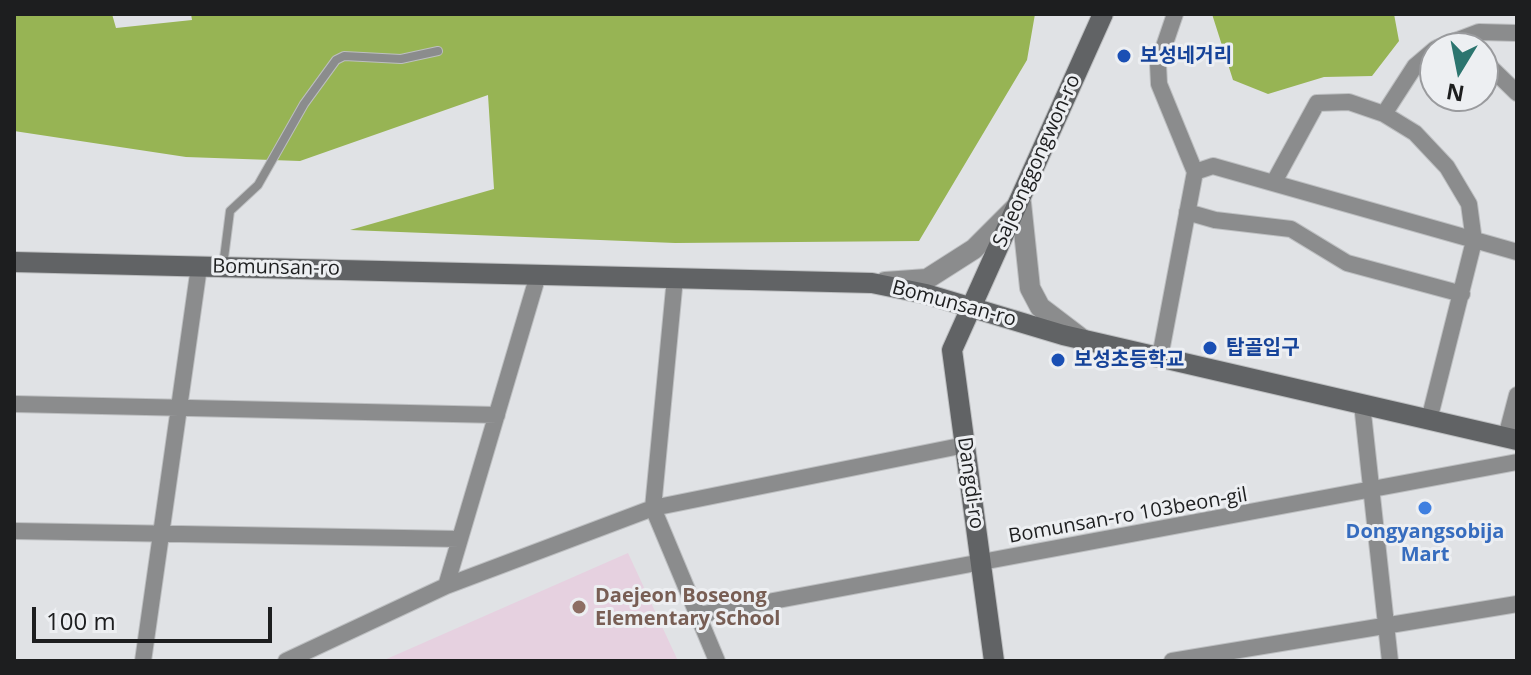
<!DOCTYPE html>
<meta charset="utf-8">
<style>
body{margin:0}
#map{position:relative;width:1531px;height:675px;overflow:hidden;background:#e0e2e5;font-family:"Open Sans",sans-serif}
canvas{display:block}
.frame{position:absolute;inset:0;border:16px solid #1d1e1f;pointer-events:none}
.north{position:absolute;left:1419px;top:32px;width:80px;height:80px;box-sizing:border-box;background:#edeff2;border:2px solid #9a9b9e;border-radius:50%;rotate:190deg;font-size:22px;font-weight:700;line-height:32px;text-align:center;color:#1d1e1f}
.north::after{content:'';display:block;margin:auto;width:28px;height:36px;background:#2c756f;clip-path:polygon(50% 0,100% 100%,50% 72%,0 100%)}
.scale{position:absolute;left:32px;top:607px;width:240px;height:36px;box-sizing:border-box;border:4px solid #1d1e1f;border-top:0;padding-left:10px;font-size:24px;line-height:28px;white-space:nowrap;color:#1d1e1f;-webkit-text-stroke:6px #edeff2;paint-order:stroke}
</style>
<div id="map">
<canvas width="1531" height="675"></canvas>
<div class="frame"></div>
<div class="north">N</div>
<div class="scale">100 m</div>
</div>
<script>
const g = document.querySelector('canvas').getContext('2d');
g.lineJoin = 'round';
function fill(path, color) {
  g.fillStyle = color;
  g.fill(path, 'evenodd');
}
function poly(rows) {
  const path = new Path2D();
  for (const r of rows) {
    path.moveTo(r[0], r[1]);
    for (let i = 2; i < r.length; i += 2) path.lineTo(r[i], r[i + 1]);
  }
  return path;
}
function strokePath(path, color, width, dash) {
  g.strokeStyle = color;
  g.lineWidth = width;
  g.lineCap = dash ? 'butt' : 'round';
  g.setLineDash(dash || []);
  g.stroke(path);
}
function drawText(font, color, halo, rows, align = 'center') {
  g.font = font + ' "Open Sans","Noto Sans KR",sans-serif';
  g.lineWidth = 6;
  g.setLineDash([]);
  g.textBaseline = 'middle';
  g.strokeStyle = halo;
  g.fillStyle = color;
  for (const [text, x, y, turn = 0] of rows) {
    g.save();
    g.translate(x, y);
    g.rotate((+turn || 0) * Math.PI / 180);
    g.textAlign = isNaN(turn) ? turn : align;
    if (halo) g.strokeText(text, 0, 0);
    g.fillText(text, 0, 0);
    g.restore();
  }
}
const education = poly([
 [628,553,678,661,382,661]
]);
const forest = poly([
 [14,14,112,14,116,28,192,20,191,14,1035,14,1027,60,919,241,675,243,350,230,494,189,488,95,300,161,186,157,14,131],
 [1212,14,1394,14,1399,41,1372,76,1324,77,1268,94,1233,80]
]);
const service = poly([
 [223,266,230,211,258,185,304,104,336,60,344,56,401,59,438,51]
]);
const minor = poly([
 [1437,48,1479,32,1517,33],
 [1483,60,1517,93],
 [1384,114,1415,66,1435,49],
 [1195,172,1213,166,1517,252],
 [1274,182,1317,103,1349,102,1384,114,1415,133,1447,167,1469,204,1474,241,1429,420],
 [1187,212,1215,220,1291,229,1347,263,1462,294],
 [675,278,653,508,717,661],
 [1160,357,1195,172,1159,84,1158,64,1175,14],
 [14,404,497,415],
 [1362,404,1390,661],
 [1506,437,1517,395],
 [14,531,459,539],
 [446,586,538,275],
 [698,615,1517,462],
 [143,661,199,267],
 [286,661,446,586,653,508,965,445],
 [1172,661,1517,604]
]);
const tertiary = poly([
 [1021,203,1030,288,1040,307,1082,339],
 [885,282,927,279,974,249,1015,208]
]);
const secondary = poly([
 [14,262,872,283,926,294,1063,335,1517,440],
 [994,661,952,350,1103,14]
]);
const markers = [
 [1124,56,8,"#1a4fb4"],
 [1210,348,8,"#1a4fb4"],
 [1058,360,8,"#1a4fb4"],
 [1425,508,8,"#3f7fe0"],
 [579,607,8,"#8d6e63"]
];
const transitNames = [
 ["보성네거리",1140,56],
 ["탑골입구",1226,348],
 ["보성초등학교",1074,360]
];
const streetNames = [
 ["Sajeonggongwon-ro",1037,161,-66],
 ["Bomunsan-ro",276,268,1],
 ["Bomunsan-ro",954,304,15],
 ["Dangdi-ro",970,483,82],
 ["Bomunsan-ro 103beon-gil",1128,516,-10]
];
const shopNames = [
 ["Dongyangsobija",1425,532],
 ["Mart",1425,555]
];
const educationNames = [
 ["Daejeon Boseong",595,596],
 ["Elementary School",595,619]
];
fill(education, '#e6d1e0');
fill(forest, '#97b454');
strokePath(service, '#bdbfc1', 10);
strokePath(minor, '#bdbfc1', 18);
strokePath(tertiary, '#bdbfc1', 22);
strokePath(secondary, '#bdbfc1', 22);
strokePath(service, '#8b8c8d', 8);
strokePath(minor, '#8b8c8d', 16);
strokePath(tertiary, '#8b8c8d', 20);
strokePath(secondary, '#616365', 20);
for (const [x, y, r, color] of markers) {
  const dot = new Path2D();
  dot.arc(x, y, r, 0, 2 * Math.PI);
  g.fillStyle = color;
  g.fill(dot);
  strokePath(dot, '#edeff2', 3);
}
drawText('bold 20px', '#164399', '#edeff2', transitNames, 'left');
drawText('20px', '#1d1e1f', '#edeff2', streetNames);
drawText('bold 20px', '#366cbe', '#edeff2', shopNames);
drawText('bold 20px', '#785e54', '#edeff2', educationNames, 'left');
</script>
